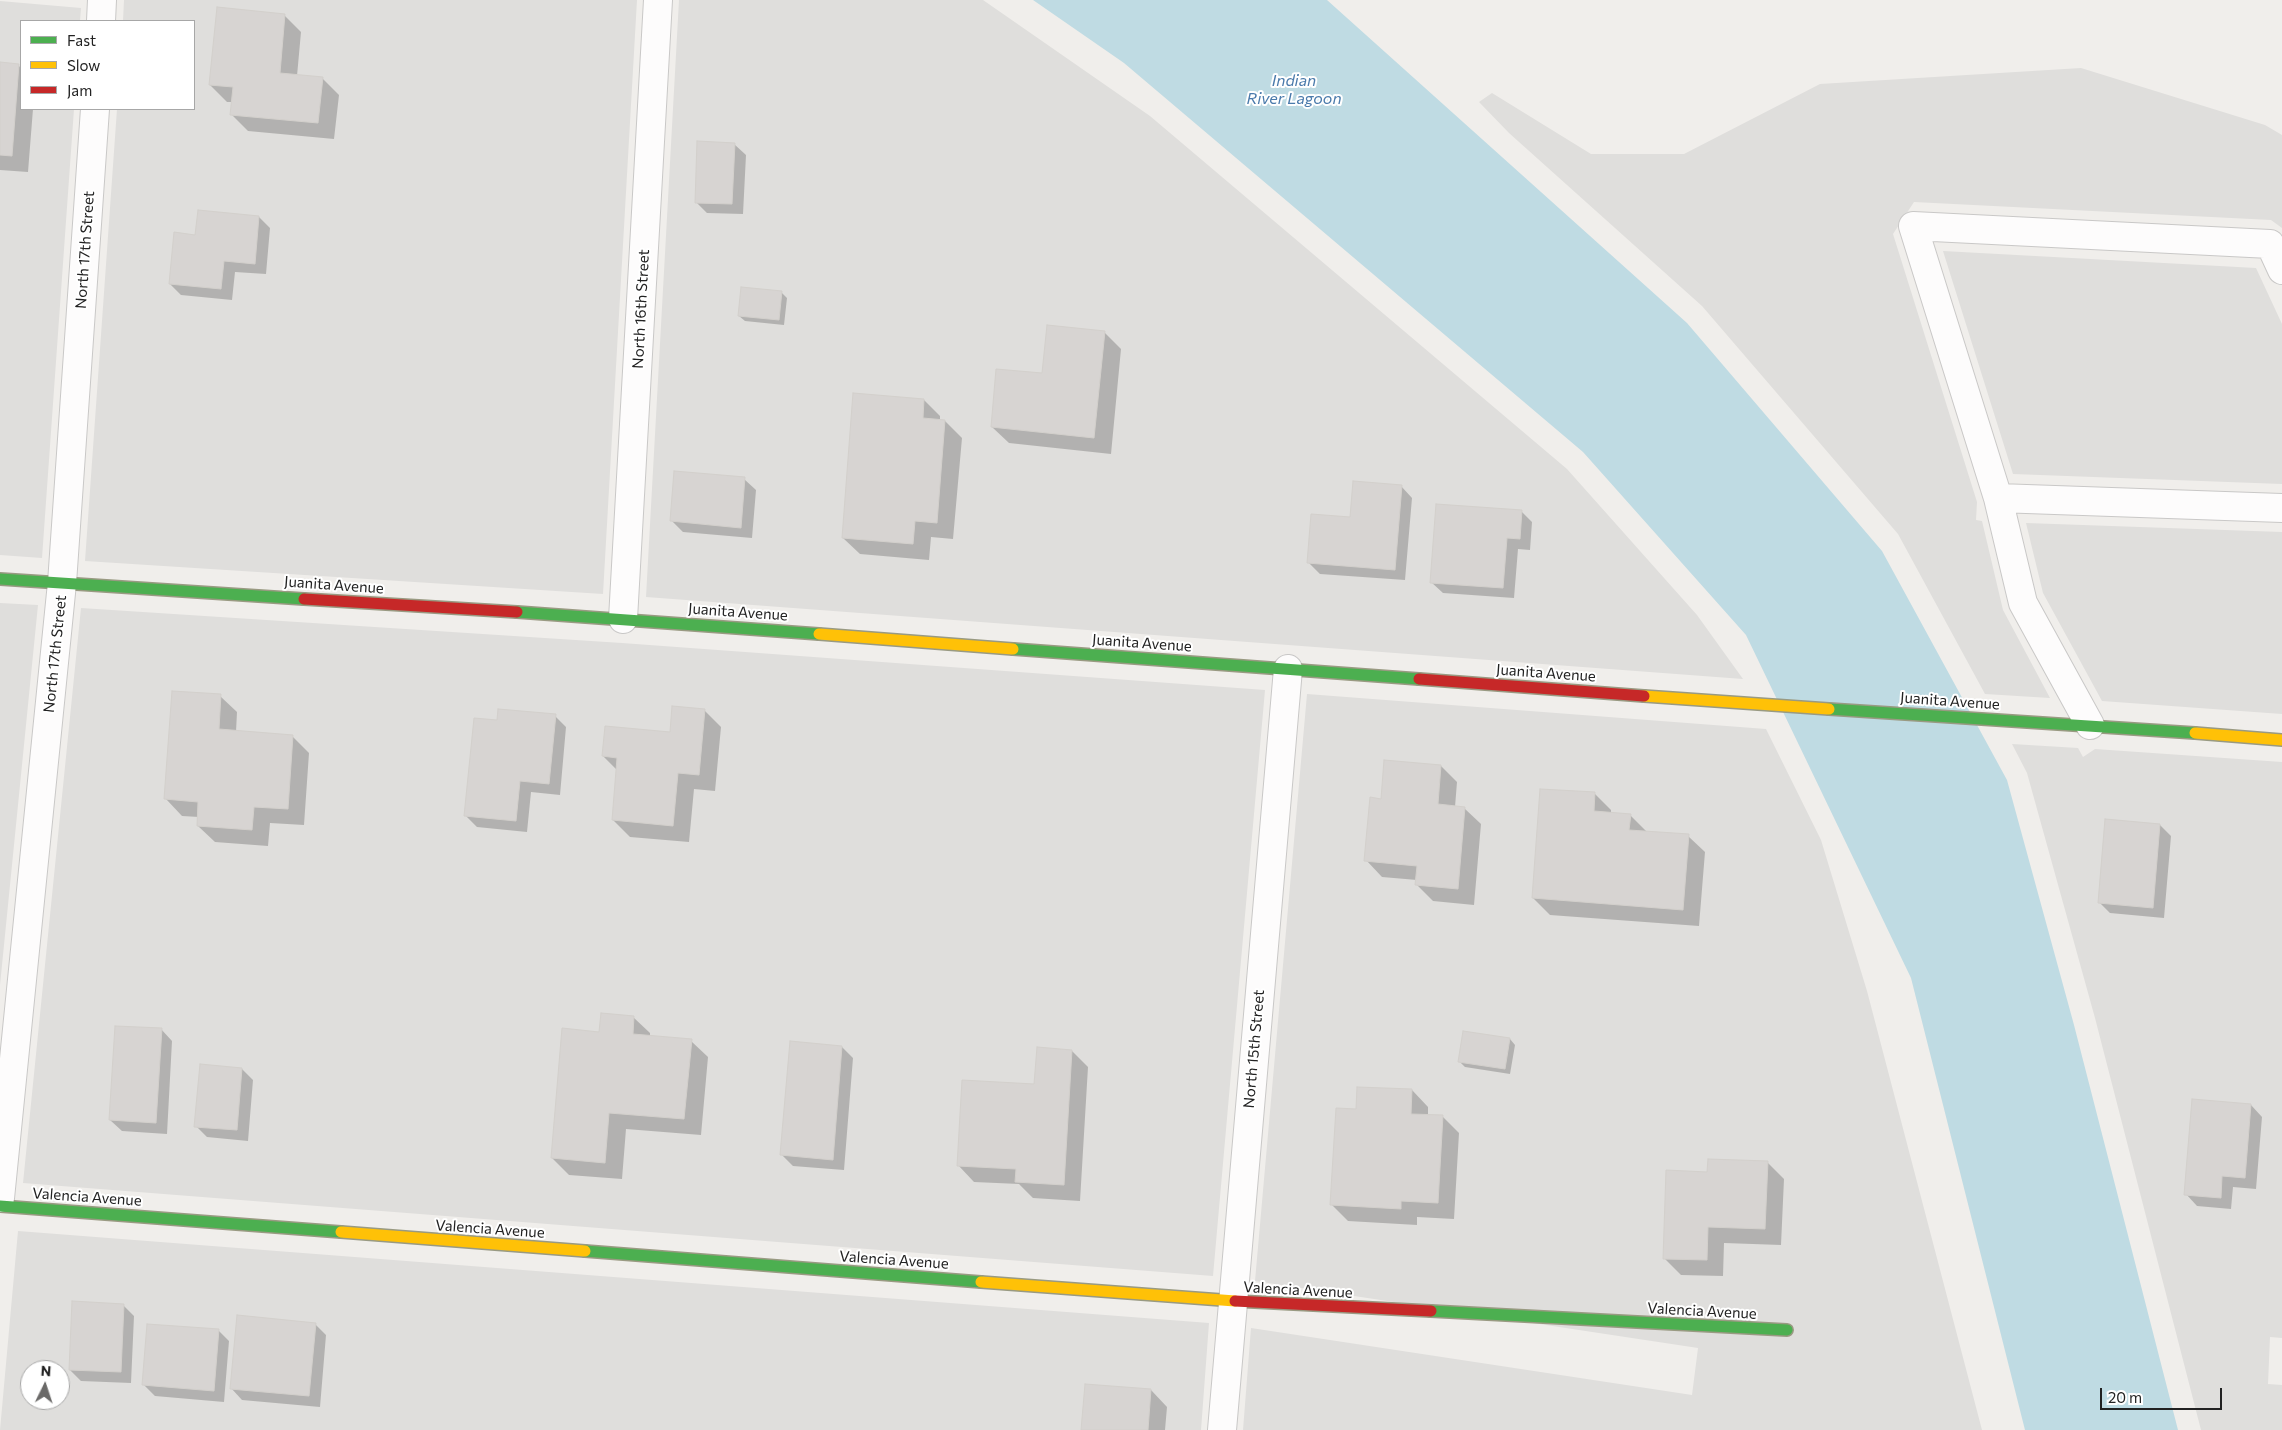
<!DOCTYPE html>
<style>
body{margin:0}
#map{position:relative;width:2282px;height:1430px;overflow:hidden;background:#f0eeeb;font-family:Commissioner,sans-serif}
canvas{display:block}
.legend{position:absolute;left:20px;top:20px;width:175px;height:90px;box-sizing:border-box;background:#fff;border:1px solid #a7a7a7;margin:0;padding:6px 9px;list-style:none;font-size:15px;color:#222}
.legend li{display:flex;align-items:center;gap:10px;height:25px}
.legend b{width:25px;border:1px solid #a7a7a7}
.north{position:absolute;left:20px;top:1360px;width:50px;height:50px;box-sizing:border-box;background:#fff;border:1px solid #a7a7a7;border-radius:50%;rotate:4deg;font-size:14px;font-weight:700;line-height:20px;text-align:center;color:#222}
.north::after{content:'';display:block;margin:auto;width:18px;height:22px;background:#6a6968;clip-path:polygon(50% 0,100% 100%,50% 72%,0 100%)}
.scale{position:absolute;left:2100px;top:1388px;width:122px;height:22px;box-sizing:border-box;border:2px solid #222;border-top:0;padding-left:6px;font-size:15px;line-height:18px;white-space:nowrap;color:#222;-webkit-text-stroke:4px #fff;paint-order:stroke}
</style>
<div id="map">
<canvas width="2282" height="1430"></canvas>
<ul class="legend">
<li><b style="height:6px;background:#4caf50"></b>Fast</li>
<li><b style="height:6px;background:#ffc107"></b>Slow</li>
<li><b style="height:6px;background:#c62828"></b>Jam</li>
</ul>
<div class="north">N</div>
<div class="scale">20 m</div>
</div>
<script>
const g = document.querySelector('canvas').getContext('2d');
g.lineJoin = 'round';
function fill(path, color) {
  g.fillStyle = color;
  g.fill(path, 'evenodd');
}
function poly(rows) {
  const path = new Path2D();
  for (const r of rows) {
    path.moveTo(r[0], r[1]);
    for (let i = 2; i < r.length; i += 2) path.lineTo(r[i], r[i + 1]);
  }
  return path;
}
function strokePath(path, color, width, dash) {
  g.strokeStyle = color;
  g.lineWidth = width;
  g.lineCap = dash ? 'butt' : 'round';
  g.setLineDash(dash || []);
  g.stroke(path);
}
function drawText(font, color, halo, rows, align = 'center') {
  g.font = font + ' Commissioner,sans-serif';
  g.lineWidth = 4;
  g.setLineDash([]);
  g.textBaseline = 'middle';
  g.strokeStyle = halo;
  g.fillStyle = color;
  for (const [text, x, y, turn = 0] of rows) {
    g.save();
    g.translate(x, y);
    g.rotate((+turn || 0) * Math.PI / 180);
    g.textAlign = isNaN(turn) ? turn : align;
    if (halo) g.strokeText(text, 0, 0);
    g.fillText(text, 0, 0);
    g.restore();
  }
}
const residential = poly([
 [124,0,637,0,603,594,85,561,117,109,194,109,194,21,123,21],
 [679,0,983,0,1150,116,1567,469,1697,615,1743,679,646,597],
 [0,1,81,8,80,21,21,21,21,109,74,109,42,558,0,555],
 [2081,68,2265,125,2282,135,2282,228,2271,220,1914,202,1893,234,1977,502,1976,520,1982,521,2003,610,2050,698,1985,694,1898,534,1702,306,1509,133,1479,102,1492,93,1591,154,1684,154,1820,84],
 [1943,251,2256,268,2282,324,2282,484,2013,474],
 [2026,523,2282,532,2282,714,2102,701,2043,593],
 [0,603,38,605,0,985],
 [81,608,622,643,1265,690,1213,1276,23,1183],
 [1307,694,1766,729,1821,840,1867,991,1982,1430,1243,1430,1251,1328,1692,1395,1698,1348,1255,1281],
 [2012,744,2078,748,2083,757,2095,749,2282,762,2282,1338,2270,1337,2268,1384,2282,1385,2282,1430,2201,1430,2095,1018,2027,773],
 [18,1231,1209,1323,1201,1430,0,1430],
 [30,1370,60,1370,60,1400,30,1400]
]);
const water = poly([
 [1033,0,1327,0,1687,323,1882,551,2007,780,2074,1025,2178,1430,2025,1430,1911,978,1746,635,1583,452,1124,63]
]);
const shadow = poly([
 [284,15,301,32,297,76,322,78,339,95,334,139,248,131,231,114,232,102,227,102,210,85],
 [0,64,18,65,21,68,21,109,33,109,28,172,0,170],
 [734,144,746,155,743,214,707,213,696,202],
 [259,217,270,228,266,274,235,272,232,300,181,295,170,284,197,236],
 [781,292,787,298,784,325,745,321,739,316],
 [1104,332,1121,349,1111,454,1009,443,992,427,1043,375],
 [924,400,940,416,940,421,945,421,962,438,953,539,931,537,929,560,860,554,843,538],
 [744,479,756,490,752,538,683,532,672,521],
 [1401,486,1412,498,1405,580,1320,574,1309,563,1351,518],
 [1521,511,1532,522,1530,550,1518,549,1514,598,1443,593,1431,582],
 [220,696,237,712,236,732,292,736,309,753,304,825,270,823,268,846,215,842,198,826,199,817,182,816,166,799],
 [704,710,721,727,715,791,694,789,689,842,630,837,613,820,617,770,603,756,671,733],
 [555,716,566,727,560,795,531,792,527,832,477,827,466,816],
 [1441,766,1457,782,1455,807,1464,808,1481,824,1474,905,1433,901,1416,884,1417,880,1382,877,1366,860,1382,800],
 [1595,794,1611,810,1611,814,1630,815,1647,832,1688,836,1705,852,1699,926,1550,915,1533,898],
 [2160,825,2171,836,2164,918,2110,913,2099,902],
 [633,1017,650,1033,650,1037,691,1041,708,1057,701,1135,626,1129,622,1179,569,1175,552,1158,600,1034],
 [161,1029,172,1041,167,1134,122,1131,110,1120],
 [1510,1039,1515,1045,1510,1074,1465,1067,1459,1061],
 [842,1047,853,1058,844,1170,793,1166,782,1155],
 [1072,1051,1088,1067,1080,1201,1033,1198,1019,1184,974,1182,958,1165],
 [242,1069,253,1080,248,1141,207,1137,196,1126],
 [1412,1090,1428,1107,1428,1116,1442,1116,1459,1133,1454,1219,1417,1217,1417,1225,1348,1221,1331,1204],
 [2193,1100,2251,1105,2262,1117,2256,1189,2233,1187,2231,1209,2197,1206,2186,1194],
 [1767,1162,1784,1179,1781,1245,1724,1243,1723,1276,1681,1275,1664,1258,1708,1173],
 [123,1305,134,1316,131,1383,81,1381,70,1370],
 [315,1324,326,1335,320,1407,242,1400,231,1388],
 [218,1330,229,1341,224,1402,155,1396,144,1385],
 [1151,1390,1167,1407,1165,1430,1082,1430]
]);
const building = poly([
 [217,7,285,14,280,73,323,77,318,123,230,115,233,87,209,85,217,7],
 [0,62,19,64,12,156,0,155,0,62],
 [697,141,735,143,732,204,695,203,697,141],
 [198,210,259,216,255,264,224,261,221,289,169,284,174,232,195,235,198,210],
 [741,287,782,291,779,320,738,316,741,287],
 [1047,325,1105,331,1094,438,991,427,996,369,1042,373,1047,325],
 [853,393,924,399,923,418,945,420,937,523,915,521,913,544,842,538,853,393],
 [674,471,745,477,741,528,670,521,674,471],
 [1353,481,1402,485,1395,570,1307,563,1311,514,1350,517,1353,481],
 [1436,504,1522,510,1520,539,1507,538,1503,588,1430,583,1436,504],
 [172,691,221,694,219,729,293,735,288,809,254,807,252,830,197,826,198,802,164,799,172,691],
 [672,706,705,709,699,775,678,773,673,826,612,820,617,758,602,756,605,726,670,732,672,706],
 [498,709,556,714,549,784,520,781,516,821,464,816,474,718,497,720,498,709],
 [1384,760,1441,765,1438,804,1465,807,1458,889,1415,885,1417,866,1364,861,1370,797,1381,799,1384,760],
 [1540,789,1595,792,1594,811,1631,814,1629,830,1689,834,1683,910,1532,898,1540,789],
 [2105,819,2160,824,2153,908,2098,903,2105,819],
 [601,1013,634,1016,633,1034,692,1039,684,1119,609,1113,605,1163,551,1158,562,1028,599,1032,601,1013],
 [115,1026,162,1028,156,1123,109,1120,115,1026],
 [1463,1031,1510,1038,1505,1069,1458,1062,1463,1031],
 [790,1041,842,1046,833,1160,780,1155,790,1041],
 [1037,1047,1072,1050,1064,1185,1015,1182,1016,1169,957,1166,962,1080,1034,1084,1037,1047],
 [200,1064,242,1068,237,1130,194,1127,200,1064],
 [1357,1087,1412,1089,1411,1114,1443,1115,1438,1203,1401,1201,1401,1209,1330,1205,1336,1108,1356,1109,1357,1087],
 [2192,1099,2251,1104,2245,1178,2222,1176,2221,1198,2184,1195,2192,1099],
 [1708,1159,1768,1161,1765,1229,1708,1227,1707,1260,1663,1259,1666,1170,1707,1172,1708,1159],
 [72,1301,124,1304,121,1372,69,1370,72,1301],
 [237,1315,316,1323,309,1396,230,1389,237,1315],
 [147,1324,219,1329,214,1391,142,1385,147,1324],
 [1085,1384,1151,1389,1148,1430,1081,1430,1085,1384]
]);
const street = poly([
 [101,21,102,0],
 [1998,498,2282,508],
 [623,619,658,0],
 [2090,725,2023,603,1998,498,1913,226,2270,244,2282,270],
 [0,1198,62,583,95,109],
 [1222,1430,1288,669]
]);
const fast = poly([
 [0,579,304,599],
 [517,612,819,634],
 [1013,649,1419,679],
 [1829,709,2195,733],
 [0,1206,341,1232],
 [585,1251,981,1282],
 [1431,1311,1787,1330]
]);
const slow = poly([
 [819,634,1013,649],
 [1644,696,1829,709],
 [2195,733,2282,740],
 [341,1232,585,1251],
 [981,1282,1235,1301]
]);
const jam = poly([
 [304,599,517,612],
 [1419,679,1644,696],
 [1235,1301,1431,1311]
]);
const streetNames = [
 ["North 17th Street",85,250,-86],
 ["North 16th Street",641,309,-87],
 ["Juanita Avenue",334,585,4],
 ["Juanita Avenue",738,612,4],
 ["Juanita Avenue",1142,643,4],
 ["North 17th Street",55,654,-84],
 ["Juanita Avenue",1546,673,4],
 ["Juanita Avenue",1950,701,4],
 ["North 15th Street",1254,1049,-85],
 ["Valencia Avenue",87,1197,4],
 ["Valencia Avenue",490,1229,4],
 ["Valencia Avenue",894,1260,4],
 ["Valencia Avenue",1298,1290,3],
 ["Valencia Avenue",1702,1311,3]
];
const waterNames = [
 ["Indian",1294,81],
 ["River Lagoon",1294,99]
];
fill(residential, '#dfdedc');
fill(water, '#bfdbe3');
fill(shadow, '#0003');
fill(building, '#d7d4d2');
strokePath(building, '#d3d0cc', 1);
strokePath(street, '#c9c8c7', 30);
strokePath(fast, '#999a82', 14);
strokePath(slow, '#999a82', 14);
strokePath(jam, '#999a82', 14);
strokePath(street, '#fdfcfc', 28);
strokePath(fast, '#4caf50', 11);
strokePath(slow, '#ffc107', 11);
strokePath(jam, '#c62828', 11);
drawText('15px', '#222', '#fff', streetNames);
drawText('italic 16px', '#4a7aab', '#fff', waterNames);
</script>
